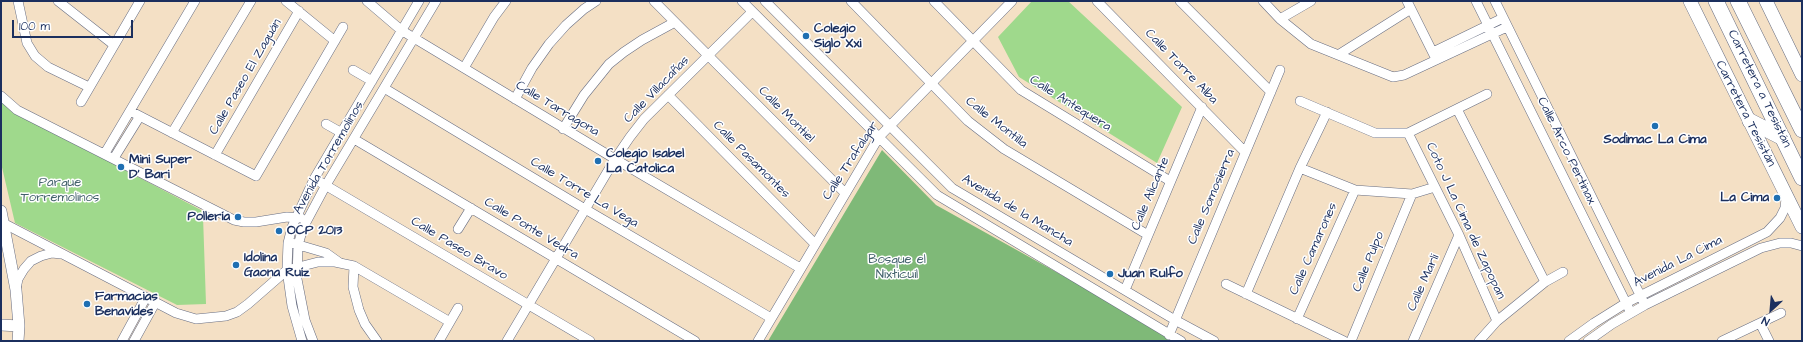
<!DOCTYPE html>
<meta charset="utf-8">
<style>
body{margin:0}
#map{position:relative;width:1803px;height:342px;overflow:hidden;background:#f4e0c5;font-family:"Architects Daughter",sans-serif}
canvas{display:block}
.frame{position:absolute;inset:0;border:2px solid #1b2f5e;pointer-events:none}
.north{position:absolute;left:1751px;top:290px;width:40px;height:40px;-webkit-text-stroke:3px #fff;paint-order:stroke;rotate:206deg;font-size:11px;font-weight:700;line-height:16px;text-align:center;color:#1b2f5e}
.north::after{content:'';display:block;margin:auto;width:14px;height:18px;background:#1b2f5e;clip-path:polygon(50% 0,100% 100%,50% 72%,0 100%)}
.scale{position:absolute;left:12px;top:20px;width:121px;height:18px;box-sizing:border-box;border:2px solid #1b2f5e;border-top:0;padding-left:5px;font-size:12px;line-height:14px;white-space:nowrap;color:#1b2f5e;-webkit-text-stroke:3px #fff;paint-order:stroke}
</style>
<div id="map">
<canvas width="1803" height="342"></canvas>
<div class="frame"></div>
<div class="north">N</div>
<div class="scale">100 m</div>
</div>
<script>
const g = document.querySelector('canvas').getContext('2d');
g.lineJoin = 'round';
function fill(path, color) {
  g.fillStyle = color;
  g.fill(path, 'evenodd');
}
function poly(rows) {
  const path = new Path2D();
  for (const r of rows) {
    path.moveTo(r[0], r[1]);
    for (let i = 2; i < r.length; i += 2) path.lineTo(r[i], r[i + 1]);
  }
  return path;
}
function strokePath(path, color, width, dash) {
  g.strokeStyle = color;
  g.lineWidth = width;
  g.lineCap = dash ? 'butt' : 'round';
  g.setLineDash(dash || []);
  g.stroke(path);
}
function drawText(font, color, halo, rows, align = 'center') {
  g.font = font + ' "Architects Daughter",sans-serif';
  g.lineWidth = 3;
  g.setLineDash([]);
  g.textBaseline = 'middle';
  g.strokeStyle = halo;
  g.fillStyle = color;
  for (const [text, x, y, turn = 0] of rows) {
    g.save();
    g.translate(x, y);
    g.rotate((+turn || 0) * Math.PI / 180);
    g.textAlign = isNaN(turn) ? turn : align;
    if (halo) g.strokeText(text, 0, 0);
    g.fillText(text, 0, 0);
    g.restore();
  }
}
const green = poly([
 [1032,1,1068,1,1182,107,1157,163,1019,77,998,37],
 [1,99,43,127,201,210,203,216,206,304,177,305,15,223,1,163]
]);
const forest = poly([
 [882,150,936,205,1180,341,768,341]
]);
const minor = poly([
 [18,1,27,43,35,56,48,67,89,87],
 [58,1,114,45],
 [286,1,335,41],
 [367,1,401,30,414,38,615,159,800,268],
 [654,1,845,193],
 [742,1,937,195,1181,341],
 [765,1,952,188,1175,320,1214,341],
 [851,1,968,121,1004,149,1148,235],
 [934,1,1021,90,1170,181],
 [1097,1,1245,152],
 [1180,1,1271,92],
 [1263,1,1280,19,1311,44,1393,77,1404,75,1507,27],
 [1407,1,1435,57],
 [1476,1,1631,313],
 [1495,1,1645,305],
 [1280,19,1311,1],
 [1433,52,1503,18],
 [1338,55,1411,9],
 [464,68,494,17,506,1],
 [353,70,372,81],
 [384,88,585,209,771,318],
 [668,95,815,244],
 [1,96,17,110,234,220,244,222,256,222,287,217,301,218],
 [515,99,532,68,549,44,566,25,584,9,596,1],
 [1300,101,1375,133,1408,133,1487,94],
 [81,102,140,1],
 [1457,109,1545,282],
 [130,111,256,176,343,27],
 [326,124,342,133],
 [563,129,584,95,609,64,624,52,642,40,675,22],
 [172,133,251,1],
 [1408,133,1459,235,1497,321],
 [354,139,695,341],
 [105,153,195,1],
 [215,155,299,11],
 [114,158,140,116],
 [1300,168,1355,190,1412,194,1435,187],
 [320,182,590,341],
 [3,223,176,313,196,319,226,316,237,312,248,304,287,270,318,262,335,262,354,266,450,322],
 [458,229,471,208],
 [292,243,326,253,340,263],
 [354,266,353,287,359,310,365,324,377,341],
 [1226,284,1344,341],
 [16,289,18,279,24,269,31,261,41,256,52,253,61,254],
 [1125,290,1202,107],
 [1246,294,1300,168,1327,112],
 [1297,319,1355,190],
 [1760,323,1769,341],
 [1169,335,1280,70],
 [122,341,146,297],
 [134,341,155,303],
 [302,341,292,306,287,270,288,243,292,227,314,179,419,1],
 [313,341,305,320,297,279,298,245,303,228,326,185,436,1],
 [439,341,458,308],
 [507,341,615,159,630,137,644,119,752,12],
 [758,341,879,137,1012,1],
 [1351,341,1412,194],
 [1413,341,1459,235],
 [1479,341,1497,321,1545,282,1563,272],
 [1569,341,1594,323,1626,303,1767,232,1780,218,1785,208,1786,198],
 [1588,341,1612,324,1645,305,1761,248,1780,243,1791,243,1802,246],
 [1722,341,1781,313]
]);
const tertiary = poly([
 [1,211,16,290,19,326,18,341],
 [1,325,19,326]
]);
const secondary = poly([
 [1690,1,1802,227],
 [1766,1,1802,75]
]);
const primary = poly([
 [1716,1,1802,178],
 [1738,1,1802,130],
 [1750,121,1783,138]
]);
const markers = [
 [806,36,4,"#1f6fb2"],
 [1655,126,4,"#1f6fb2"],
 [598,161,4,"#1f6fb2"],
 [121,167,4,"#1f6fb2"],
 [1777,198,4,"#1f6fb2"],
 [238,217,4,"#1f6fb2"],
 [279,231,4,"#1f6fb2"],
 [236,265,4,"#1f6fb2"],
 [1110,274,4,"#1f6fb2"],
 [87,304,4,"#1f6fb2"]
];
const poiNames = [
 ["Colegio",814,29],
 ["Siglo Xxi",814,44],
 ["Sodimac La Cima",1655,140,"center"],
 ["Colegio Isabel",606,154],
 ["La Catolica",606,169],
 ["Mini Super",129,160],
 ["D' Bari",129,175],
 ["La Cima",1769,198,"right"],
 ["Pollería",230,217,"right"],
 ["OCP 2013",287,231],
 ["Idolina",244,258],
 ["Gaona Ruíz",244,273],
 ["Juan Rulfo",1118,274],
 ["Farmacias",95,297],
 ["Benavides",95,312]
];
const streetNames = [
 ["Calle Torre Alba",1181,67,46],
 ["Calle Paseo El Zaguán",246,77,-60],
 ["Carretera a Tesistán",1759,89,64],
 ["Calle Villacañas",657,90,-46],
 ["Calle Antequera",1070,104,32],
 ["Calle Tarragona",557,109,31],
 ["Carretera Tesistán",1745,114,63],
 ["Calle Montiel",786,115,45],
 ["Calle Montilla",996,123,38],
 ["Calle Arco Pertinax",1566,151,64],
 ["Avenida Torremolinos",329,158,-60],
 ["Calle Pasamontes",751,160,45],
 ["Calle Trafalgar",851,161,-57],
 ["Calle Torre La Vega",584,193,31],
 ["Calle Alicante",1151,194,-67],
 ["Calle Somosierra",1212,197,-67],
 ["Avenida de la Mancha",1017,211,31],
 ["Coto J La Cima de Zapopan",1465,221,65],
 ["Calle Ponte Vedra",531,229,31],
 ["Calle Paseo Bravo",459,249,31],
 ["Calle Camarones",1314,249,-66],
 ["Calle Pulpo",1369,262,-68],
 ["Avenida La Cima",1678,262,-27],
 ["Calle Marlí",1424,283,-66]
];
const parkNames = [
 ["Parque",60,183],
 ["Torremolinos",60,198],
 ["Bosque el",897,260],
 ["Nixticuil",897,275]
];
fill(green, '#9fd98c');
fill(forest, '#7fb978');
strokePath(minor, '#676d82', 10);
strokePath(tertiary, '#676d82', 12);
strokePath(secondary, '#676d82', 14);
strokePath(primary, '#676d82', 16);
strokePath(minor, '#fff', 9);
strokePath(tertiary, '#fff', 11);
strokePath(secondary, '#fff', 13);
strokePath(primary, '#fff', 15);
for (const [x, y, r, color] of markers) {
  const dot = new Path2D();
  dot.arc(x, y, r, 0, 2 * Math.PI);
  g.fillStyle = color;
  g.fill(dot);
  strokePath(dot, '#fff', 1.5);
}
drawText('bold 13px', '#1b2f5e', '#fff', poiNames, 'left');
drawText('13px', '#1b2f5e', '#fff', streetNames);
drawText('13px', '#43626c', '#fff', parkNames);
</script>
